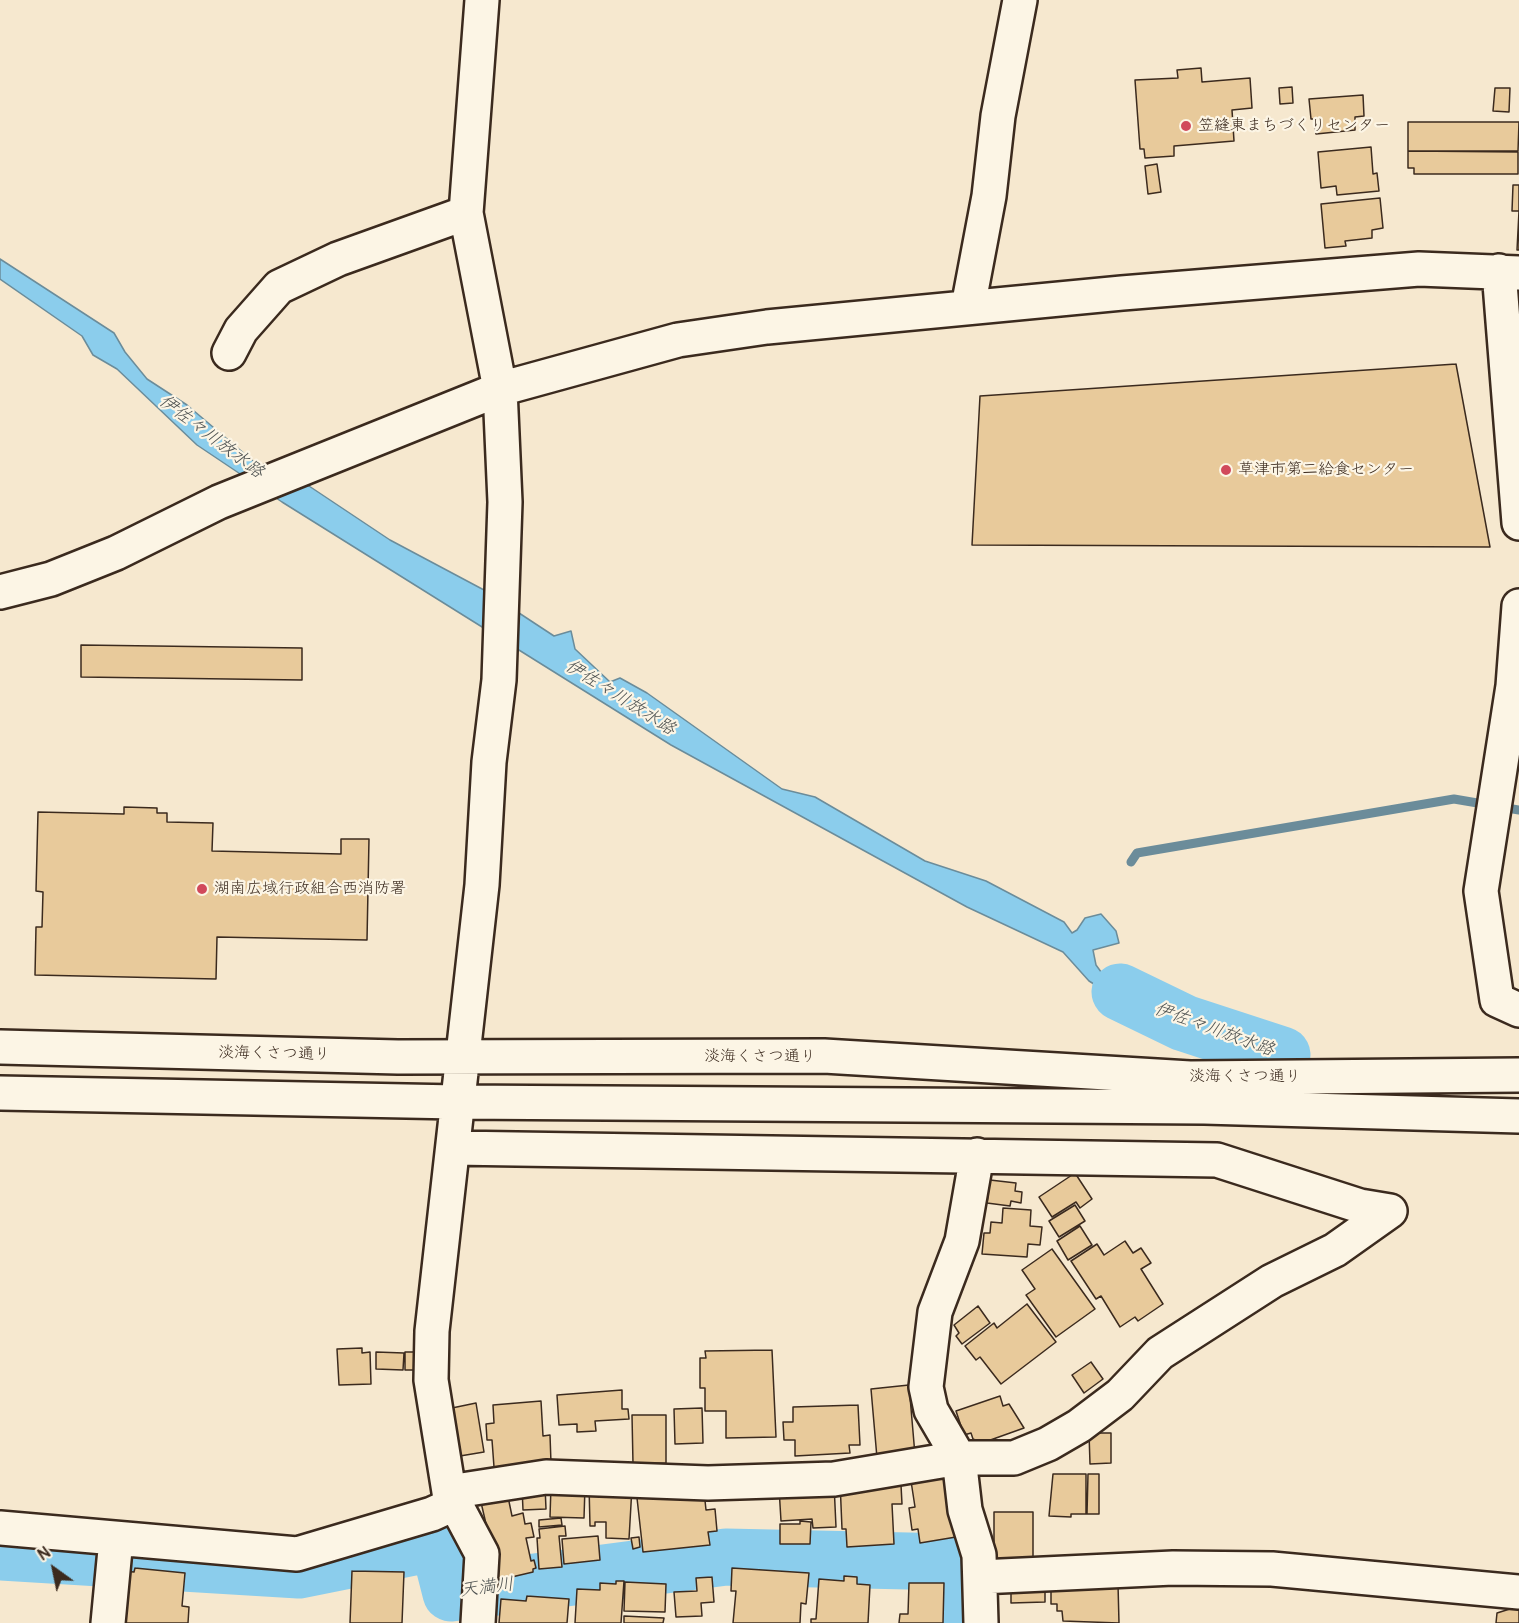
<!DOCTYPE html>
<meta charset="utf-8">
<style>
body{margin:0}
#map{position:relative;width:1519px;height:1623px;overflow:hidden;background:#f6e8cf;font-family:Pangolin,sans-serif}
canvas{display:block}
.north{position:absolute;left:24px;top:1539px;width:60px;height:60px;-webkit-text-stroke:4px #fcf5e5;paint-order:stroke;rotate:327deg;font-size:16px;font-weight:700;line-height:24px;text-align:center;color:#3b2a1e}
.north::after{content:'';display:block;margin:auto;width:21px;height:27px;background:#3b2a1e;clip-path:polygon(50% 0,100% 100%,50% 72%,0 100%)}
</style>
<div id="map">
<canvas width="1519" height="1623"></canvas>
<div class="north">N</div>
</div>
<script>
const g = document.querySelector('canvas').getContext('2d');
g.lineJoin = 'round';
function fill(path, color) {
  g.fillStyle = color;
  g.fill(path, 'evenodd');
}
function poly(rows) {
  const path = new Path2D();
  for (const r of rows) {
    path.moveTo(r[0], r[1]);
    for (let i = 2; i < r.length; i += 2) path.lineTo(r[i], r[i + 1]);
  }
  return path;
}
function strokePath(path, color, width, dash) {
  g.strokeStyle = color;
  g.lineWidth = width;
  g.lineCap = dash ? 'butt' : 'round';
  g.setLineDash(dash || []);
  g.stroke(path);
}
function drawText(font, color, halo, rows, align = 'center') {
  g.font = font + ' Pangolin,"Klee One",sans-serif';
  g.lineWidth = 4.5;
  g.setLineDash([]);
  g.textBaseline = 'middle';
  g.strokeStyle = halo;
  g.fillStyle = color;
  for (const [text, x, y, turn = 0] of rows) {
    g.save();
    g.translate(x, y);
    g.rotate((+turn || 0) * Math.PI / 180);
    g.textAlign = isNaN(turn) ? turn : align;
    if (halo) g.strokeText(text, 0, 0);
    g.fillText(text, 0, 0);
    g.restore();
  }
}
const water = poly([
 [0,259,114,333,125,352,147,379,187,405,253,461,309,486,390,540,484,590,554,636,571,631,575,649,610,682,620,678,647,693,782,789,815,797,925,861,986,881,1064,922,1072,933,1077,930,1085,918,1101,914,1116,931,1119,943,1093,950,1096,965,1107,980,1150,1002,1204,1024,1179,1026,1118,999,1089,981,1063,952,967,907,671,745,282,502,197,445,117,369,93,355,82,336,0,279,0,259]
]);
const stream = poly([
 [1131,862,1137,853,1454,799,1519,810]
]);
const river = poly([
 [1120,992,1184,1023,1282,1055],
 [0,1552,299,1570,438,1542,451,1593,726,1557,954,1562,961,1623]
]);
const building = poly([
 [1201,68,1202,82,1250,78,1252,108,1232,110,1234,141,1174,146,1174,156,1145,158,1144,149,1140,149,1135,80,1178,78,1177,70,1201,68],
 [1292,87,1293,103,1280,104,1279,88,1292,87],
 [1495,88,1510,88,1509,112,1493,111,1495,88],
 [1363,95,1364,116,1355,117,1355,130,1316,134,1314,119,1311,119,1309,99,1363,95],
 [1408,122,1519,122,1518,151,1408,151,1408,122],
 [1371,147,1373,174,1377,173,1379,191,1337,195,1336,186,1321,188,1318,152,1371,147],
 [1408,151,1518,152,1518,174,1414,174,1414,168,1408,168,1408,151],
 [1157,164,1161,192,1148,194,1145,166,1157,164],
 [1513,185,1519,185,1519,250,1517,250,1519,211,1512,211,1513,185],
 [1380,198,1383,228,1372,230,1372,238,1345,241,1346,246,1325,248,1321,204,1380,198],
 [1456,364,1490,547,972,545,980,396,1456,364],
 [81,645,302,648,302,680,81,677,81,645],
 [124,807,157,808,157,813,167,813,167,822,213,823,212,851,341,854,341,839,369,839,367,940,217,937,216,979,35,975,36,927,42,927,43,892,36,891,38,812,124,814,124,807],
 [1075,1173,1092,1199,1080,1208,1076,1202,1052,1217,1039,1197,1075,1173],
 [990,1180,1016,1183,1015,1191,1022,1192,1021,1203,1011,1201,1010,1206,987,1203,990,1180],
 [1075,1205,1085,1221,1059,1237,1049,1221,1075,1205],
 [1003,1208,1031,1210,1030,1226,1042,1227,1040,1245,1028,1244,1027,1257,982,1254,984,1233,990,1233,991,1222,1002,1223,1003,1208],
 [1080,1226,1092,1245,1068,1260,1057,1241,1080,1226],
 [1125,1241,1133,1253,1141,1248,1151,1263,1141,1269,1163,1304,1138,1321,1135,1317,1120,1327,1101,1296,1096,1299,1071,1261,1097,1244,1104,1255,1125,1241],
 [1052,1249,1095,1309,1056,1337,1026,1295,1035,1289,1022,1270,1052,1249],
 [1027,1304,1056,1342,1001,1384,980,1357,976,1360,965,1346,994,1323,997,1328,1027,1304],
 [978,1306,990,1323,962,1344,956,1336,959,1333,954,1325,978,1306],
 [362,1348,362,1353,370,1352,371,1384,339,1385,337,1349,362,1348],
 [772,1350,776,1437,726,1438,726,1411,705,1411,705,1388,700,1388,700,1358,706,1358,705,1351,772,1350],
 [376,1352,404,1353,403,1370,376,1369,376,1352],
 [405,1352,414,1352,414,1370,405,1370,405,1352],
 [1091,1362,1103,1379,1084,1393,1072,1375,1091,1362],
 [909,1385,915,1455,877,1458,871,1389,909,1385],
 [622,1390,622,1409,628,1409,629,1419,595,1421,596,1431,577,1432,577,1424,559,1425,557,1395,622,1390],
 [1000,1396,1003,1406,1009,1404,1024,1428,982,1443,973,1439,971,1433,964,1435,956,1411,1000,1396],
 [541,1401,543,1436,550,1435,551,1463,494,1467,492,1440,487,1440,486,1424,494,1423,493,1405,541,1401],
 [476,1403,484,1452,460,1456,452,1408,476,1403],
 [858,1405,860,1445,849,1445,850,1453,795,1456,795,1440,784,1440,783,1422,793,1422,793,1407,858,1405],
 [702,1408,703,1443,675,1444,674,1409,702,1408],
 [632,1415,666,1415,666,1463,633,1464,632,1415],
 [1089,1433,1111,1433,1111,1463,1090,1464,1089,1433],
 [1053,1474,1086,1474,1086,1514,1071,1514,1071,1517,1049,1516,1053,1474],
 [1088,1474,1099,1474,1099,1514,1087,1514,1088,1474],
 [946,1476,956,1537,920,1543,918,1529,912,1530,909,1508,915,1507,911,1481,946,1476],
 [840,1481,857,1487,901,1485,902,1504,892,1504,894,1544,847,1547,846,1529,842,1529,840,1481],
 [834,1484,836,1527,813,1528,812,1519,781,1521,779,1488,834,1484],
 [589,1485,632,1487,629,1539,606,1538,606,1522,595,1522,595,1526,590,1526,589,1485],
 [545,1486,546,1509,523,1510,522,1488,545,1486],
 [551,1486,585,1487,584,1518,550,1517,551,1486],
 [704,1491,706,1510,715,1509,717,1531,708,1532,710,1545,643,1552,637,1498,704,1491],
 [507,1492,512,1516,523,1513,525,1524,531,1523,534,1537,526,1538,531,1561,534,1560,536,1568,533,1569,533,1572,499,1580,480,1498,507,1492],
 [994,1512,1033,1512,1033,1567,994,1567,994,1512],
 [561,1518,562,1525,539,1527,539,1520,561,1518],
 [800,1521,811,1522,810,1544,780,1544,780,1524,800,1524,800,1521],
 [565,1526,566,1536,559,1536,562,1567,539,1569,537,1538,540,1538,539,1529,565,1526],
 [598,1536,600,1560,564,1564,562,1539,598,1536],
 [639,1537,640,1547,633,1549,631,1538,639,1537],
 [135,1568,185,1573,182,1606,189,1607,188,1623,125,1623,127,1609,118,1608,122,1571,134,1572,135,1568],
 [732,1568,809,1573,806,1604,801,1603,800,1623,733,1623,736,1591,731,1591,732,1568],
 [352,1571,404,1572,402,1623,350,1623,352,1571],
 [844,1576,857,1577,857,1584,870,1585,868,1623,811,1623,811,1619,816,1619,819,1579,844,1581,844,1576],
 [712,1577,714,1602,701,1603,702,1616,676,1617,674,1592,697,1591,696,1578,712,1577],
 [616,1581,624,1581,621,1623,575,1623,577,1589,600,1590,600,1583,616,1584,616,1581],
 [625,1582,666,1584,665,1612,624,1611,625,1582],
 [909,1583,944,1583,943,1623,899,1623,900,1614,908,1614,909,1583],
 [1118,1584,1119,1623,1063,1621,1062,1611,1057,1611,1057,1604,1051,1604,1051,1585,1118,1584],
 [1045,1587,1045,1602,1011,1603,1011,1588,1045,1587],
 [527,1596,569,1599,567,1623,499,1623,501,1599,526,1601,527,1596],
 [1513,1608,1519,1609,1519,1623,1496,1623,1497,1613,1513,1608],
 [624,1616,664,1618,663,1623,624,1623,624,1616]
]);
const minor = poly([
 [1499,271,1519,523],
 [968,307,989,196,998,116,1020,0],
 [229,353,241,330,279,287,338,259,466,213],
 [0,592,51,579,116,553,219,502,500,389,678,340,767,327,1122,293,1419,269,1519,273],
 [1519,606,1513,686,1481,891,1497,1000,1519,1010],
 [0,1047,398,1057,824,1056,1190,1078,1519,1075],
 [0,1093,457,1102,1204,1107,1519,1116],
 [453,1148,1217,1160,1360,1206,1390,1211],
 [977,1155,962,1241,935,1312,926,1387,931,1410,959,1458,965,1510,979,1555,981,1623],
 [449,1492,546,1477,708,1483,834,1479,959,1458,1014,1458,1048,1444,1079,1426,1120,1395,1160,1353,1272,1281,1335,1250,1390,1211],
 [0,1528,297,1554,432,1514,456,1503],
 [980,1577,1173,1568,1272,1569,1519,1592],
 [108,1623,116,1539],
 [478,1623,482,1554,449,1492,431,1380,432,1331,482,885,489,762,499,680,505,502,500,389,466,213,482,0]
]);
const markers = [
 [1186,126,6,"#d1495b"],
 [1226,470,6,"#d1495b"],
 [202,889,6,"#d1495b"]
];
const poiNames = [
 ["笠縫東まちづくりセンター",1198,126],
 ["草津市第二給食センター",1238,470],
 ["湖南広域行政組合西消防署",214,889]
];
const streetNames = [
 ["淡海くさつ通り",274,1054,1],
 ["淡海くさつ通り",760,1057],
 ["淡海くさつ通り",1245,1077]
];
const waterNames = [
 ["伊佐々川放水路",211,437,37],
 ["伊佐々川放水路",620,698,32],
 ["伊佐々川放水路",1214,1030,20],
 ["天満川",487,1588,-7]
];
fill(water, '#8bcdec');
strokePath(water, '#6b8c9a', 1.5);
strokePath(stream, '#6b8c9a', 9);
strokePath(river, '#8bcdec', 57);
fill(building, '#e8ca9b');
strokePath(building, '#3b2a1e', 1.5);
strokePath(minor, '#3b2a1e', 38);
strokePath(minor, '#fcf5e5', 33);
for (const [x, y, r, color] of markers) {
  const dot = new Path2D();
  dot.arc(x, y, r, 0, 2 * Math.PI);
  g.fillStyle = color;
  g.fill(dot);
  strokePath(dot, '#fcf5e5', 2);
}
drawText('16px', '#3b2a1e', '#fcf5e5', poiNames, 'left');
drawText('16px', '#3b2a1e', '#fcf5e5', streetNames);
drawText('italic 18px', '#4f5352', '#fcf5e5', waterNames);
</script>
